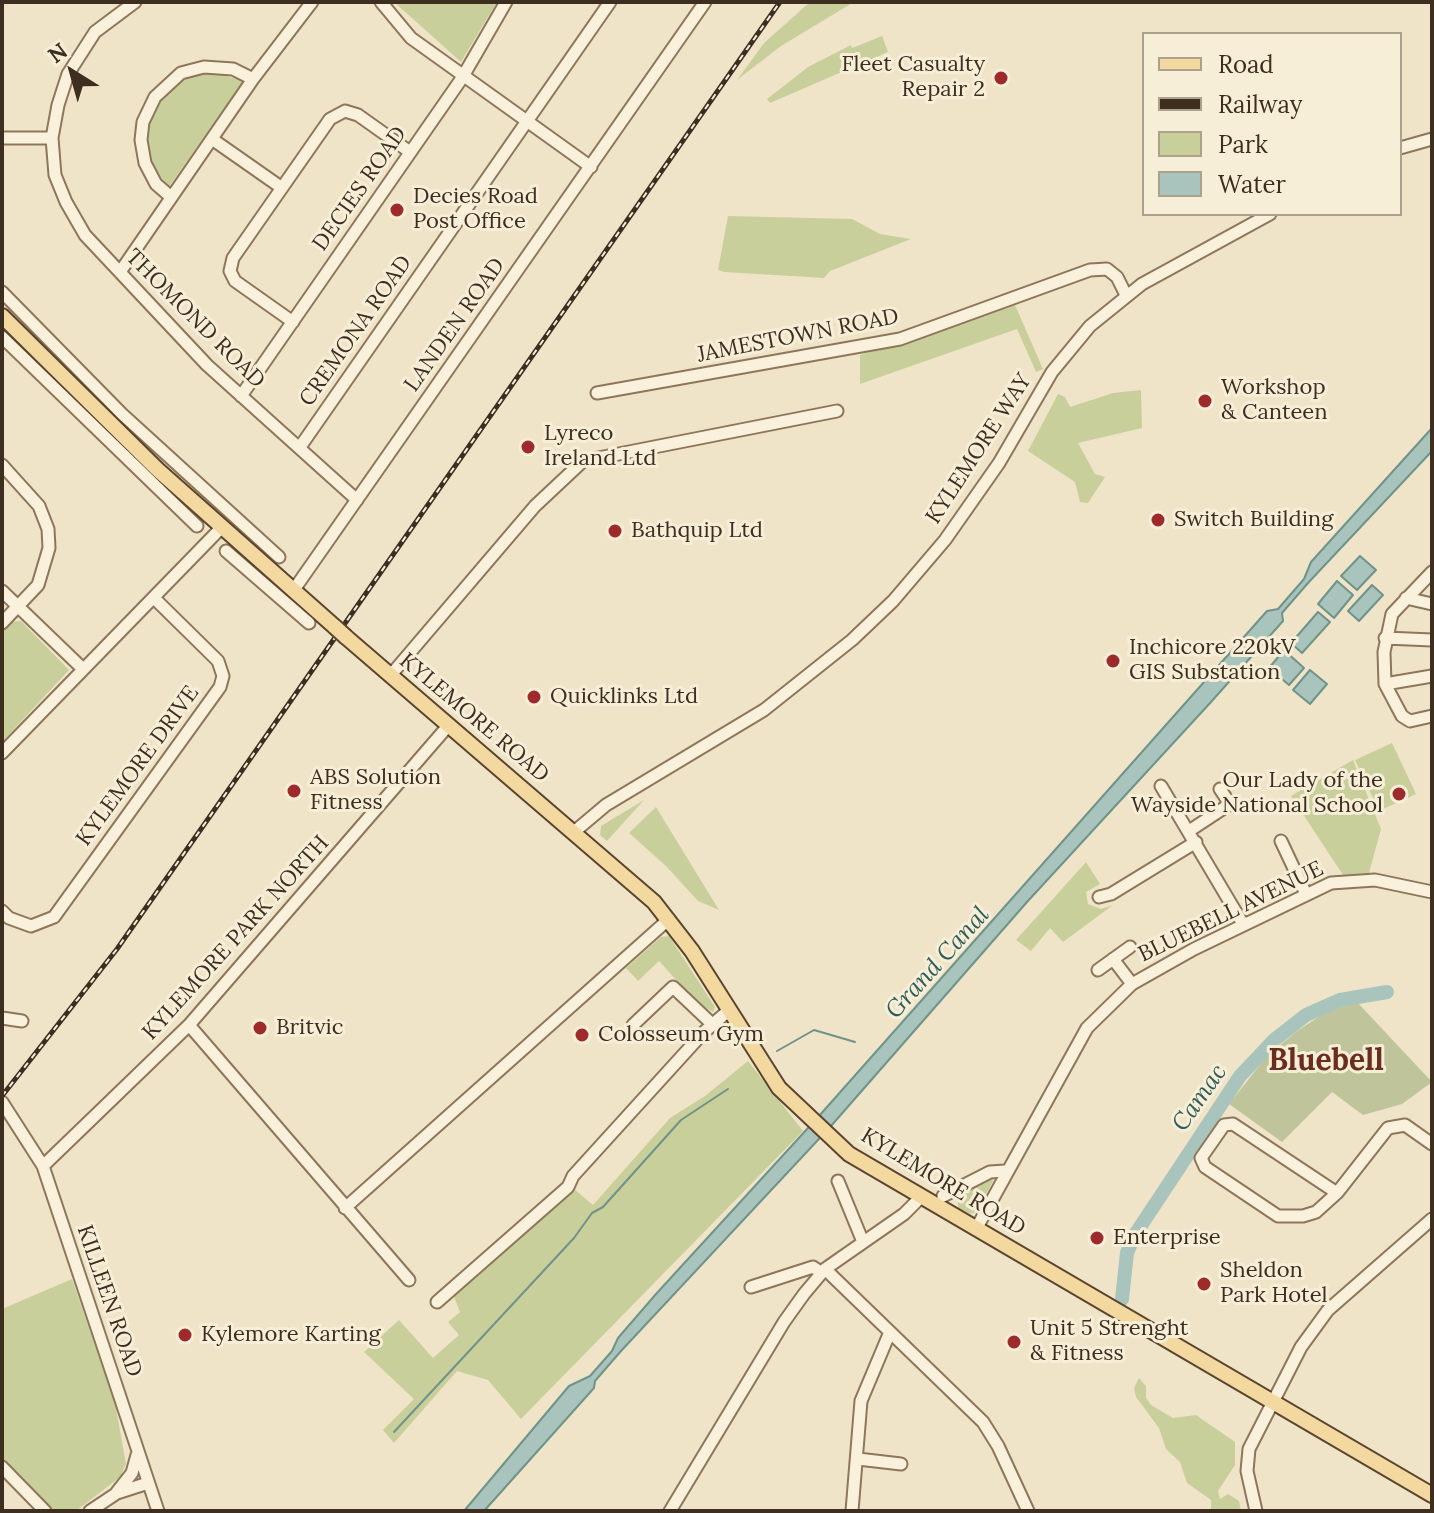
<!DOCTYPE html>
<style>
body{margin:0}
#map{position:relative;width:1434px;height:1513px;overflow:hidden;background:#f0e4c8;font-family:Lora,serif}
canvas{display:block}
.frame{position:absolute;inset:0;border:4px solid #3d2e20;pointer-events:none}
.legend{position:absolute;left:1142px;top:32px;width:260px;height:184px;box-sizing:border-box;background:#f7eed8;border:2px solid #ada18e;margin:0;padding:10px 14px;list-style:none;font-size:24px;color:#3d2e20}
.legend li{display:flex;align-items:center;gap:16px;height:40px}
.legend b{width:40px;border:2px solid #ada18e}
.north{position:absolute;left:32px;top:32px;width:80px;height:80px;-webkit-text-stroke:6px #f7eed8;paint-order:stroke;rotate:323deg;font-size:22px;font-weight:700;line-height:32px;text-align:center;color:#3d2e20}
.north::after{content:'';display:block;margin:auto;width:28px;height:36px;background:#3d2e20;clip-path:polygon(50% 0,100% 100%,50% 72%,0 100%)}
</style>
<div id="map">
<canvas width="1434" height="1513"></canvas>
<div class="frame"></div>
<ul class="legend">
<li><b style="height:10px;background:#f3d9a0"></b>Road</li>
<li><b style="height:10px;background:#3d2e20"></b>Railway</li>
<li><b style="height:22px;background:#c9cf9b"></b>Park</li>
<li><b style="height:22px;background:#a9c4bc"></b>Water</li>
</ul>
<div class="north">N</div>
</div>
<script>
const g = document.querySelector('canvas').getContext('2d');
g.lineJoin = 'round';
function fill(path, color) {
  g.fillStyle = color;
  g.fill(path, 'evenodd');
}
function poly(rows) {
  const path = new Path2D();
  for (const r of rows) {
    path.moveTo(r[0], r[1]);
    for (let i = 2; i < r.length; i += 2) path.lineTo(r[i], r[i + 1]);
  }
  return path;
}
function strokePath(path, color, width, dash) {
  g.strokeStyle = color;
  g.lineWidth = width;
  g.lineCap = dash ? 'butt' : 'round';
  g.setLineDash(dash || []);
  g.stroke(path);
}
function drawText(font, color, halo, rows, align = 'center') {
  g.font = font + ' Lora,serif';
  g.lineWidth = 6;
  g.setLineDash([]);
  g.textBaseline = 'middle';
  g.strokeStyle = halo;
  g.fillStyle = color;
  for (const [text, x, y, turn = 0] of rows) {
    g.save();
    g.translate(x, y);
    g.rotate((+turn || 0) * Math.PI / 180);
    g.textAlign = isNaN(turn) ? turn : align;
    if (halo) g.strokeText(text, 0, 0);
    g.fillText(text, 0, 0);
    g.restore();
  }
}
const green = poly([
 [394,2,497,2,461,62],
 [810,2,854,2,781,46,737,80,764,43],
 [882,36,888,52,770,103,767,99,808,67,851,45,852,48],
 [213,72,243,81,168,188,150,160,147,133,150,115,173,86,190,76],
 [728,216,852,219,880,234,911,239,830,271,824,278,724,272,718,270],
 [1015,305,1043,369,1036,372,1017,329,860,384,860,355],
 [1141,390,1142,428,1078,443,1095,474,1105,477,1088,503,1080,502,1075,482,1028,451,1058,394,1065,397,1070,407,1113,393],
 [21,621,69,670,2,742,2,628,8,622],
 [1392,743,1416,794,1379,811,1355,760],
 [1353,760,1381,829,1369,873,1343,875,1291,796],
 [644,800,607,841,600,835,601,826],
 [656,807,719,910,698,901,666,866,629,833],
 [1086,862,1100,884,1086,892,1088,904,1101,909,1113,905,1063,942,1050,928,1031,951,1016,940],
 [669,936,715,1007,713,1012,696,1002,659,961,638,981,626,968,661,937],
 [748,1061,803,1131,521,1419,488,1380,457,1371,394,1443,383,1430,414,1399,364,1352,399,1320,433,1358,459,1335,448,1322,460,1312,453,1294,574,1189,593,1205,670,1118,705,1096],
 [992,1175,993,1181,976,1212,970,1214,958,1208,958,1194],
 [72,1279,115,1403,126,1464,120,1477,76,1511,52,1511,2,1458,2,1309],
 [1139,1378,1146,1386,1146,1398,1151,1405,1173,1418,1196,1415,1235,1442,1235,1465,1218,1491,1220,1499,1228,1494,1239,1501,1241,1511,1211,1511,1211,1500,1187,1483,1180,1462,1166,1449,1159,1428,1136,1397,1134,1388]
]);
const cemetery = poly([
 [1357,1002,1432,1082,1402,1104,1363,1115,1332,1092,1282,1142,1229,1104,1267,1056,1297,1031,1328,1011]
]);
const water = poly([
 [1432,428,1432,451,1308,583,1282,613,1283,621,1211,702,1027,902,831,1126,621,1351,595,1381,594,1388,484,1511,464,1511,569,1386,590,1376,612,1351,618,1338,656,1294,819,1116,1267,611,1278,609,1304,579,1311,562,1432,428],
 [1360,556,1376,570,1357,590,1341,576,1360,556],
 [1337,581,1353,595,1334,618,1318,604,1337,581],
 [1372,585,1383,595,1359,621,1348,611,1372,585],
 [1318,612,1330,622,1302,653,1291,643,1318,612],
 [1284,650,1304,668,1289,685,1269,668,1284,650],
 [1310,670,1327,684,1310,704,1293,690,1310,670]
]);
const stream = poly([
 [777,1051,814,1030,855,1042],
 [394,1432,574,1238,592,1213,603,1207,681,1120,728,1089]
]);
const river = poly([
 [1122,1299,1127,1253,1134,1236,1240,1076,1274,1040,1306,1015,1340,1000,1387,992]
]);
const minor = poly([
 [135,2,95,32,68,74,58,105,52,138,55,175,66,202,85,235,207,365,357,500],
 [381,2,411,38,591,167],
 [2,138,52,138],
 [212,139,282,188],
 [1400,148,1432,139],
 [171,197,156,184,145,163,141,140,143,122,155,97,181,73,204,67,233,69,253,79],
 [120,272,253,79,312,2],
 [2,292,122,414,279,557],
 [293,322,235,281,230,271,233,258,330,119,345,111,358,115,410,152],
 [2,337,197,526],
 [597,393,900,339,1090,270,1107,269,1117,277,1126,295],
 [241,396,462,78,506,2],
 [300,447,610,2],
 [2,465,39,506,48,529,49,548,38,585,2,623],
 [226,551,309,623],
 [1432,572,1392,614,1384,652,1385,684,1402,716,1410,721,1432,716],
 [2,591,83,669],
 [293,591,705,2],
 [1406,598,1432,604],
 [1385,638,1432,640],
 [390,676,535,506,583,461,837,411],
 [1385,684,1432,676],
 [2,753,222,527],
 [1161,786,1243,924],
 [1189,831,1230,804,1220,789],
 [574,832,606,805,764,710,852,640,893,601,945,540,999,463,1052,372,1090,326,1142,284,1270,214],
 [1281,841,1306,894],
 [1099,897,1111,894,1196,842],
 [2,911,9,918,31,926,54,917,220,687,223,676,218,661,154,598],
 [1113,959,1132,984],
 [1098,970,1130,947],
 [2,1018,22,1021],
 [189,1025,409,1280],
 [633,1025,673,987,711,1023],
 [2,1102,43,1166,158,1511],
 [43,1166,189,1025,448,726],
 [838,1181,863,1242],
 [1337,1193,1233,1124,1224,1125,1201,1158,1205,1167,1278,1216,1303,1216,1316,1212,1337,1193,1388,1128,1405,1125,1432,1144],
 [943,1196,990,1172,1005,1171],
 [345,1208,669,919],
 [976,1229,1087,1028,1132,984,1194,949,1331,883,1375,880,1432,892],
 [825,1269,983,1422,998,1446,1028,1511],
 [751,1287,813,1267,822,1273],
 [437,1302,568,1187,573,1176,703,1033,728,1011],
 [858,1459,901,1464],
 [2,1467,45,1511],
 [117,1492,132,1473,137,1455],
 [90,1511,117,1493,148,1483],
 [670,1511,784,1322,804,1294,825,1269,904,1214,921,1197],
 [852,1511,861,1401,890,1332],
 [1256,1511,1247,1471,1249,1449,1301,1347,1328,1310,1432,1219]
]);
const major = poly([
 [2,316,158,470,335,627],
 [346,637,654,902,692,951,779,1088,849,1154,1432,1495]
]);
const rail = poly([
 [2,1096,117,949,780,2]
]);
const majorBridge = poly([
 [335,627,346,637]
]);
const markers = [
 [1001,78,8,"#9e2a2b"],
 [397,210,8,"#9e2a2b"],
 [1205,401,8,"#9e2a2b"],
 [528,447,8,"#9e2a2b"],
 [1158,520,8,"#9e2a2b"],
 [615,531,8,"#9e2a2b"],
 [1113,661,8,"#9e2a2b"],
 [534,697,8,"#9e2a2b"],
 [294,791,8,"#9e2a2b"],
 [1399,794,8,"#9e2a2b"],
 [260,1028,8,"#9e2a2b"],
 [582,1035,8,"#9e2a2b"],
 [1097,1238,8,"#9e2a2b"],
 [1204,1284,8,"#9e2a2b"],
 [185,1335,8,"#9e2a2b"],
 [1014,1342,8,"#9e2a2b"]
];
const poiNames = [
 ["Fleet Casualty",985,65,"right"],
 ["Repair 2",985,90,"right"],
 ["Decies Road",413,197],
 ["Post Office",413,222],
 ["Workshop",1221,388],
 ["& Canteen",1221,413],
 ["Lyreco",544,434],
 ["Ireland Ltd",544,459],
 ["Switch Building",1174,520],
 ["Bathquip Ltd",631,531],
 ["Inchicore 220kV",1129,648],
 ["GIS Substation",1129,673],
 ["Quicklinks Ltd",550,697],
 ["ABS Solution",310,778],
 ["Fitness",310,803],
 ["Our Lady of the",1383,781,"right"],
 ["Wayside National School",1383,806,"right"],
 ["Britvic",276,1028],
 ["Colosseum Gym",598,1035],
 ["Enterprise",1113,1238],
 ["Sheldon",1220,1271],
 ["Park Hotel",1220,1296],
 ["Unit 5 Strenght",1030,1329],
 ["& Fitness",1030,1354],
 ["Kylemore Karting",201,1335]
];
const streetNames = [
 ["DECIES ROAD",360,189,-55],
 ["THOMOND ROAD",195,319,45],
 ["LANDEN ROAD",455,325,-55],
 ["CREMONA ROAD",356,331,-55],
 ["JAMESTOWN ROAD",798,336,-11],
 ["KYLEMORE WAY",979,449,-57],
 ["KYLEMORE ROAD",474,718,40],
 ["KYLEMORE DRIVE",138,766,-54],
 ["BLUEBELL AVENUE",1231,912,-26],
 ["KYLEMORE PARK NORTH",236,938,-48],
 ["KYLEMORE ROAD",943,1182,31],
 ["KILLEEN ROAD",109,1301,71]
];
const waterNames = [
 ["Grand Canal",938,963,-48],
 ["Camac",1200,1098,-55]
];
const districtNames = [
 ["Bluebell",1326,1061]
];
fill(green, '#c9cf9b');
fill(cemetery, '#bfc49a');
fill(water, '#a9c4bc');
strokePath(water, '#6f938a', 2);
strokePath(stream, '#6f938a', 2);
strokePath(river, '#a9c4bc', 14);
strokePath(minor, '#8d765c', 15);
strokePath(major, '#5b4430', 18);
strokePath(minor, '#faf1dc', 11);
strokePath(major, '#f3d9a0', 14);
strokePath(rail, '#3d2e20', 5);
strokePath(rail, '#f7eed8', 2, [6]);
strokePath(majorBridge, '#5b4430', 18, []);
strokePath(majorBridge, '#f3d9a0', 14);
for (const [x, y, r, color] of markers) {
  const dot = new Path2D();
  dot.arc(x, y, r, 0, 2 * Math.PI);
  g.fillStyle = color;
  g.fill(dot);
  strokePath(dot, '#f7eed8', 3);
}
drawText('22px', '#3d2e20', '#f7eed8', poiNames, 'left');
drawText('22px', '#3d2e20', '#f7eed8', streetNames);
drawText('italic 24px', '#2f5d5a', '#f7eed8', waterNames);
drawText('bold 30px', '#6b2e1e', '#f7eed8', districtNames);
</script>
